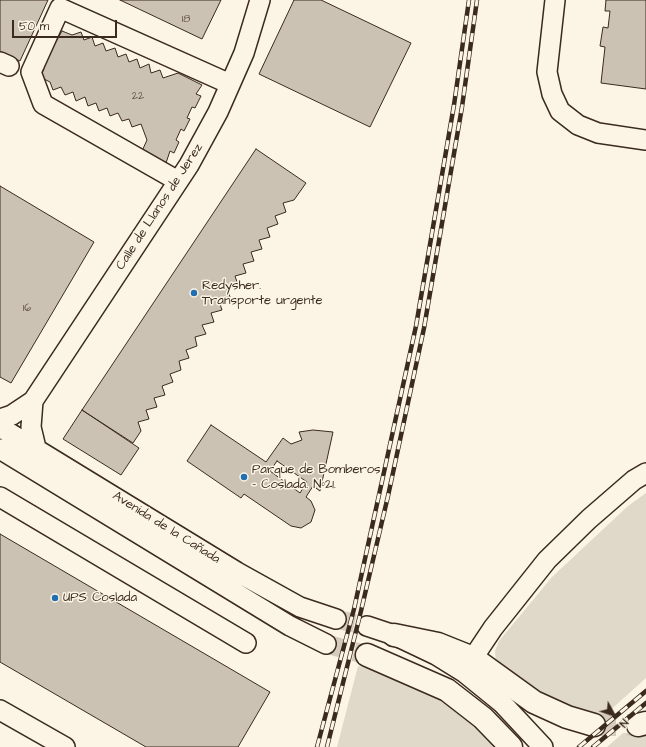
<!DOCTYPE html>
<meta charset="utf-8">
<style>
body{margin:0}
#map{position:relative;width:646px;height:747px;overflow:hidden;background:#fcf5e5;font-family:"Architects Daughter",sans-serif}
canvas{display:block}
.north{position:absolute;left:594px;top:695px;width:40px;height:40px;-webkit-text-stroke:3px #fcf5e5;paint-order:stroke;rotate:130deg;font-size:11px;font-weight:700;line-height:16px;text-align:center;color:#3b2a1e}
.north::after{content:'';display:block;margin:auto;width:14px;height:18px;background:#3b2a1e;clip-path:polygon(50% 0,100% 100%,50% 72%,0 100%)}
.scale{position:absolute;left:12px;top:20px;width:105px;height:18px;box-sizing:border-box;border:2px solid #3b2a1e;border-top:0;padding-left:5px;font-size:12px;line-height:14px;white-space:nowrap;color:#3b2a1e;-webkit-text-stroke:3px #fcf5e5;paint-order:stroke}
</style>
<div id="map">
<canvas width="646" height="747"></canvas>
<div class="north">N</div>
<div class="scale">50 m</div>
</div>
<script>
const g = document.querySelector('canvas').getContext('2d');
g.lineJoin = 'round';
function fill(path, color) {
  g.fillStyle = color;
  g.fill(path, 'evenodd');
}
function poly(rows) {
  const path = new Path2D();
  for (const r of rows) {
    path.moveTo(r[0], r[1]);
    for (let i = 2; i < r.length; i += 2) path.lineTo(r[i], r[i + 1]);
  }
  return path;
}
function strokePath(path, color, width, dash) {
  g.strokeStyle = color;
  g.lineWidth = width;
  g.lineCap = dash ? 'butt' : 'round';
  g.setLineDash(dash || []);
  g.stroke(path);
}
function drawText(font, color, halo, rows, align = 'center') {
  g.font = font + ' "Architects Daughter",sans-serif';
  g.lineWidth = 3;
  g.setLineDash([]);
  g.textBaseline = 'middle';
  g.strokeStyle = halo;
  g.fillStyle = color;
  for (const [text, x, y, turn = 0] of rows) {
    g.save();
    g.translate(x, y);
    g.rotate((+turn || 0) * Math.PI / 180);
    g.textAlign = isNaN(turn) ? turn : align;
    if (halo) g.strokeText(text, 0, 0);
    g.fillText(text, 0, 0);
    g.restore();
  }
}
const green = poly([
 [646,493,646,678,606,714,592,714,551,703,496,664,495,651,499,641,552,577,628,506],
 [358,666,391,674,445,701,502,747,337,747],
 [623,733,646,733,646,747,607,747]
]);
const building = poly([
 [0,0,48,0,20,61,0,52,0,0],
 [120,0,221,0,202,39,120,0],
 [294,0,321,0,411,43,370,127,259,74,294,0],
 [606,0,646,0,646,89,601,83,605,47,600,46,603,27,608,28,610,11,605,11,606,0],
 [62,31,72,35,81,32,84,40,92,37,95,46,103,43,106,51,115,48,118,57,126,54,129,62,137,59,140,68,149,64,151,73,160,70,163,78,178,73,202,85,196,94,201,96,195,108,192,107,187,118,190,119,184,131,181,129,176,140,179,142,174,153,170,151,166,163,142,151,147,140,141,124,132,127,129,119,122,121,118,113,110,116,107,108,99,111,96,103,88,106,85,97,76,101,73,92,65,95,61,87,53,90,50,82,40,77,44,69,41,68,62,31],
 [256,149,306,183,294,200,283,203,286,212,275,216,278,224,267,228,270,237,259,240,262,249,251,252,254,261,243,264,246,273,235,276,238,285,227,289,230,297,219,301,222,310,211,313,214,322,202,325,206,334,195,337,197,346,186,350,189,358,179,361,181,370,170,374,173,382,162,386,165,395,154,398,157,407,146,410,149,419,138,422,141,431,133,443,82,410,256,149],
 [0,186,94,242,11,383,0,377,0,186],
 [82,410,139,448,121,475,63,439,82,410],
 [211,425,266,462,283,438,291,444,302,440,299,432,313,430,333,432,320,491,313,486,306,497,311,501,315,510,311,522,301,528,291,526,244,494,241,498,187,461,211,425],
 [277,461,307,482,300,493,270,471,277,461],
 [0,534,270,692,238,747,146,747,0,662,0,534]
]);
const minorTunnel = poly([
 [336,619,367,626],
 [326,644,367,655]
]);
const highwayTunnel = poly([
 [594,725,638,725]
]);
const minor = poly([
 [555,0,547,72,552,94,560,111,578,125,598,133,646,140],
 [0,62,9,66],
 [178,181,43,104,31,72,60,8,230,84],
 [33,401,31,427,36,448],
 [0,419,12,415,33,401,189,165,218,112,244,53,260,0],
 [0,427,237,572,300,607,336,619],
 [0,449,290,626,326,644],
 [0,497,246,643],
 [367,626,394,635,436,655,465,673,502,703,543,747],
 [473,658,493,628,547,560,589,519,634,480,646,473],
 [0,710,65,747]
]);
const highway = poly([
 [394,635,438,644,473,658,534,702,567,717,594,725],
 [367,655,447,690,483,718,511,747],
 [638,725,646,723]
]);
const rail = poly([
 [317,747,354,609,416,326,454,105,469,0],
 [327,747,361,611,388,496,424,328,462,107,477,0],
 [579,747,646,691],
 [593,747,646,703]
]);
const markers = [
 [194,293,4,"#1f6fb2"],
 [244,477,4,"#1f6fb2"],
 [55,598,4,"#1f6fb2"]
];
const numberNames = [
 ["18",186,20],
 ["22",138,97],
 ["16",27,309]
];
const streetNames = [
 ["Calle de Llanos de Jerez",160,207,-57],
 ["Avenida de la Cañada",166,528,32]
];
const poiNames = [
 ["Redysher.",202,286],
 ["Transporte urgente",202,301],
 ["Parque de Bomberos",252,470],
 ["- Coslada. Nº21.",252,485],
 ["UPS Coslada",63,598]
];
fill(green, '#e0d8c8');
fill(building, '#ccc2b3');
strokePath(building, '#3b2a1e', 1);
strokePath(minorTunnel, '#d5ccbd', 19, [19, 10]);
strokePath(highwayTunnel, '#d5ccbd', 22, [22, 11]);
strokePath(minor, '#3b2a1e', 22);
strokePath(highway, '#3b2a1e', 25);
strokePath(minor, '#fcf5e5', 19);
strokePath(highway, '#fcf5e5', 22);
strokePath(rail, '#3b2a1e', 4.5);
strokePath(rail, '#fcf5e5', 3, [9]);
for (const [x, y, r, color] of markers) {
  const dot = new Path2D();
  dot.arc(x, y, r, 0, 2 * Math.PI);
  g.fillStyle = color;
  g.fill(dot);
  strokePath(dot, '#fcf5e5', 1.5);
}
drawText('11px', '#5f5043', null, numberNames);
drawText('13px', '#3b2a1e', '#fcf5e5', streetNames);
drawText('13px', '#3b2a1e', '#fcf5e5', poiNames, 'left');
</script>
